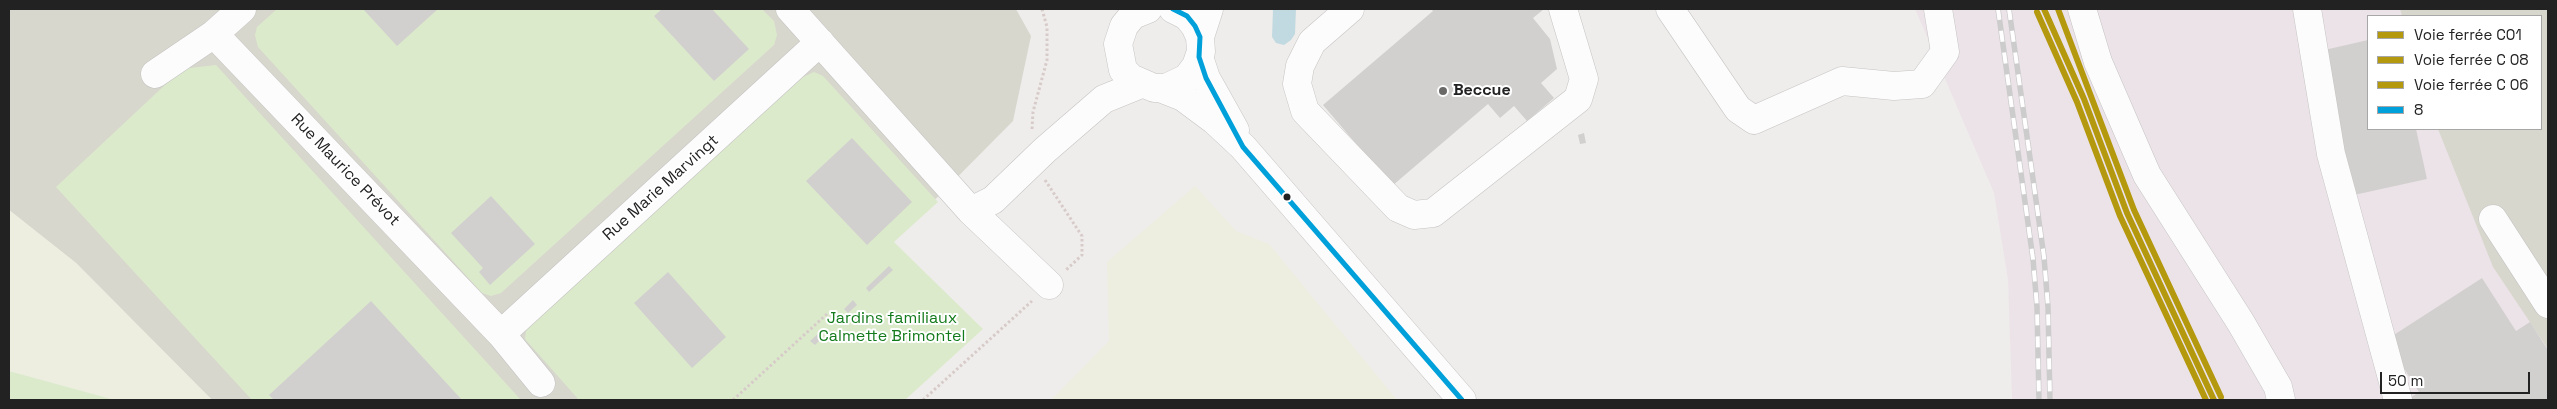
<!DOCTYPE html>
<meta charset="utf-8">
<style>
body{margin:0}
#map{position:relative;width:2557px;height:409px;overflow:hidden;background:#efedeb;font-family:"Space Grotesk",sans-serif}
canvas{display:block}
.frame{position:absolute;inset:0;border:10px solid #222;pointer-events:none}
.legend{position:absolute;left:2367px;top:15px;width:175px;height:115px;box-sizing:border-box;background:#fff;border:1px solid #a7a7a7;margin:0;padding:6px 9px;list-style:none;font-size:15px;color:#222}
.legend li{display:flex;align-items:center;gap:10px;height:25px}
.legend b{width:25px;border:1px solid #a7a7a7}
.scale{position:absolute;left:2380px;top:372px;width:150px;height:22px;box-sizing:border-box;border:2px solid #222;border-top:0;padding-left:6px;font-size:15px;line-height:18px;white-space:nowrap;color:#222;-webkit-text-stroke:4px #fff;paint-order:stroke}
</style>
<div id="map">
<canvas width="2557" height="409"></canvas>
<div class="frame"></div>
<ul class="legend">
<li><b style="height:6px;background:#b4990e"></b>Voie ferrée C01</li>
<li><b style="height:6px;background:#b4990e"></b>Voie ferrée C 08</li>
<li><b style="height:6px;background:#b4990e"></b>Voie ferrée C 06</li>
<li><b style="height:6px;background:#00a1db"></b>8</li>
</ul>
<div class="scale">50 m</div>
</div>
<script>
const g = document.querySelector('canvas').getContext('2d');
g.lineJoin = 'round';
function fill(path, color) {
  g.fillStyle = color;
  g.fill(path, 'evenodd');
}
function poly(rows) {
  const path = new Path2D();
  for (const r of rows) {
    path.moveTo(r[0], r[1]);
    for (let i = 2; i < r.length; i += 2) path.lineTo(r[i], r[i + 1]);
  }
  return path;
}
function strokePath(path, color, width, dash) {
  g.strokeStyle = color;
  g.lineWidth = width;
  g.lineCap = dash ? 'butt' : 'round';
  g.setLineDash(dash || []);
  g.stroke(path);
}
function drawText(font, color, halo, rows, align = 'center') {
  g.font = font + ' "Space Grotesk",sans-serif';
  g.lineWidth = 4;
  g.setLineDash([]);
  g.textBaseline = 'middle';
  g.strokeStyle = halo;
  g.fillStyle = color;
  for (const [text, x, y, turn = 0] of rows) {
    g.save();
    g.translate(x, y);
    g.rotate((+turn || 0) * Math.PI / 180);
    g.textAlign = isNaN(turn) ? turn : align;
    if (halo) g.strokeText(text, 0, 0);
    g.fillText(text, 0, 0);
    g.restore();
  }
}
const industrial = poly([
 [1915,9,2548,9,2548,400,2012,400,2008,280,1994,193],
 [2368,16,2541,16,2541,129,2368,129]
]);
const construction = poly([
 [9,9,1016,9,1031,36,1013,121,893,242,720,400,212,400,76,263,9,210],
 [2400,9,2548,9,2548,349,2493,267,2438,129,2541,129,2541,16,2402,16]
]);
const farmland = poly([
 [1195,186,1236,231,1269,244,1397,400,1051,400,1109,341,1107,262],
 [9,210,76,263,212,400,115,400,9,371]
]);
const grass = poly([
 [277,9,762,9,774,21,777,35,774,45,501,293,491,296,482,293,258,47,255,35,257,27],
 [216,65,521,400,252,400,56,187,182,69],
 [814,72,823,76,938,202,894,242,983,329,905,400,579,400,525,339,526,331,534,321,801,78],
 [9,371,115,400,9,400]
]);
const water = poly([
 [1273,9,1296,9,1295,34,1291,40,1284,45,1276,43,1272,37]
]);
const building = poly([
 [363,9,438,9,397,46],
 [662,9,712,9,749,49,714,81,654,16],
 [1431,9,1544,9,1533,18,1550,39,1557,69,1541,83,1554,98,1527,121,1514,106,1500,118,1488,104,1392,186,1323,105,1433,11],
 [2368,40,2368,129,2416,129,2427,179,2354,195,2320,51],
 [1584,133,1586,143,1580,144,1578,135],
 [852,138,912,202,867,245,806,181],
 [491,196,535,244,490,285,479,272,483,268,451,233],
 [889,266,893,270,869,292,866,288],
 [668,272,726,337,692,368,634,303],
 [2482,278,2516,331,2530,322,2548,350,2548,400,2407,400,2419,392,2386,340],
 [853,300,857,305,848,313,844,309],
 [371,301,462,400,274,400,269,395],
 [819,333,823,337,815,345,810,341]
]);
const path = poly([
 [1032,129,1033,112,1047,60,1047,27,1042,9],
 [1045,180,1082,236,1082,255,1066,270],
 [733,400,827,314],
 [923,400,1032,301]
]);
const minor = poly([
 [790,9,971,211,1049,285],
 [1148,9,1133,15,1124,26,1118,44,1123,70,1131,78,1154,88,1166,88,1187,78,1196,66,1201,52,1200,37,1195,26,1187,16,1173,9],
 [1350,9,1312,42,1300,66,1297,84,1305,111,1398,208,1414,215,1433,213,1578,99,1584,79,1563,9],
 [1670,9,1738,109,1754,120,1842,81,1894,86,1922,84,1945,52,1938,9],
 [2082,9,2098,62,2147,175,2241,323,2278,387,2281,400],
 [2307,9,2331,154,2398,400],
 [214,34,501,334,541,383],
 [1200,37,1209,9],
 [1199,57,1206,78,1235,130],
 [155,74,214,34,242,9],
 [1160,88,1183,97,1214,120,1243,147,1462,400],
 [971,211,993,200,1045,150,1104,99,1141,84],
 [2493,219,2548,304],
 [501,334,820,42]
]);
const rail = poly([
 [1998,9,2033,259,2037,307,2039,400],
 [2009,9,2044,257,2048,307,2050,400]
]);
const bus1 = poly([
 [1173,9,1187,16,1195,26,1200,37,1199,57,1206,78,1243,147,1462,400]
]);
const rail1 = poly([
 [2044,9,2084,99,2127,213,2214,400]
]);
const rail2 = poly([
 [2037,12,2077,102,2120,216,2206,400]
]);
const rail3 = poly([
 [2058,9,2134,210,2221,397]
]);
const markers = [
 [1443,91,5,"#6a6968"],
 [1287,197,4.5,"#222"]
];
const poiNames = [
 ["Beccue",1453,91]
];
const streetNames = [
 ["Rue Maurice Prévot",345,170,46],
 ["Rue Marie Marvingt",661,188,-42]
];
const parkNames = [
 ["Jardins familiaux",892,319],
 ["Calmette Brimontel",892,337]
];
fill(industrial, '#ece3e9');
fill(construction, '#d8d7cd');
fill(farmland, '#edeedf');
fill(grass, '#dceacc');
fill(water, '#c1d9e0');
fill(building, '#d2d0ce');
strokePath(minor, '#c5c4c3', 29);
strokePath(path, '#d7cbc9', 3, [2.5, 2.5]);
strokePath(minor, '#fdfcfc', 28);
strokePath(rail, '#ccc', 5.5);
strokePath(rail, '#fff', 4, [11]);
strokePath(bus1, '#00a1db', 5);
strokePath(rail1, '#b4990e', 6);
strokePath(rail2, '#b4990e', 6);
strokePath(rail3, '#b4990e', 6);
for (const [x, y, r, color] of markers) {
  const dot = new Path2D();
  dot.arc(x, y, r, 0, 2 * Math.PI);
  g.fillStyle = color;
  g.fill(dot);
  strokePath(dot, '#fff', 2);
}
drawText('bold 16px', '#222', '#fff', poiNames, 'left');
drawText('16px', '#222', '#fff', streetNames);
drawText('16px', '#147b1d', '#fff', parkNames);
</script>
